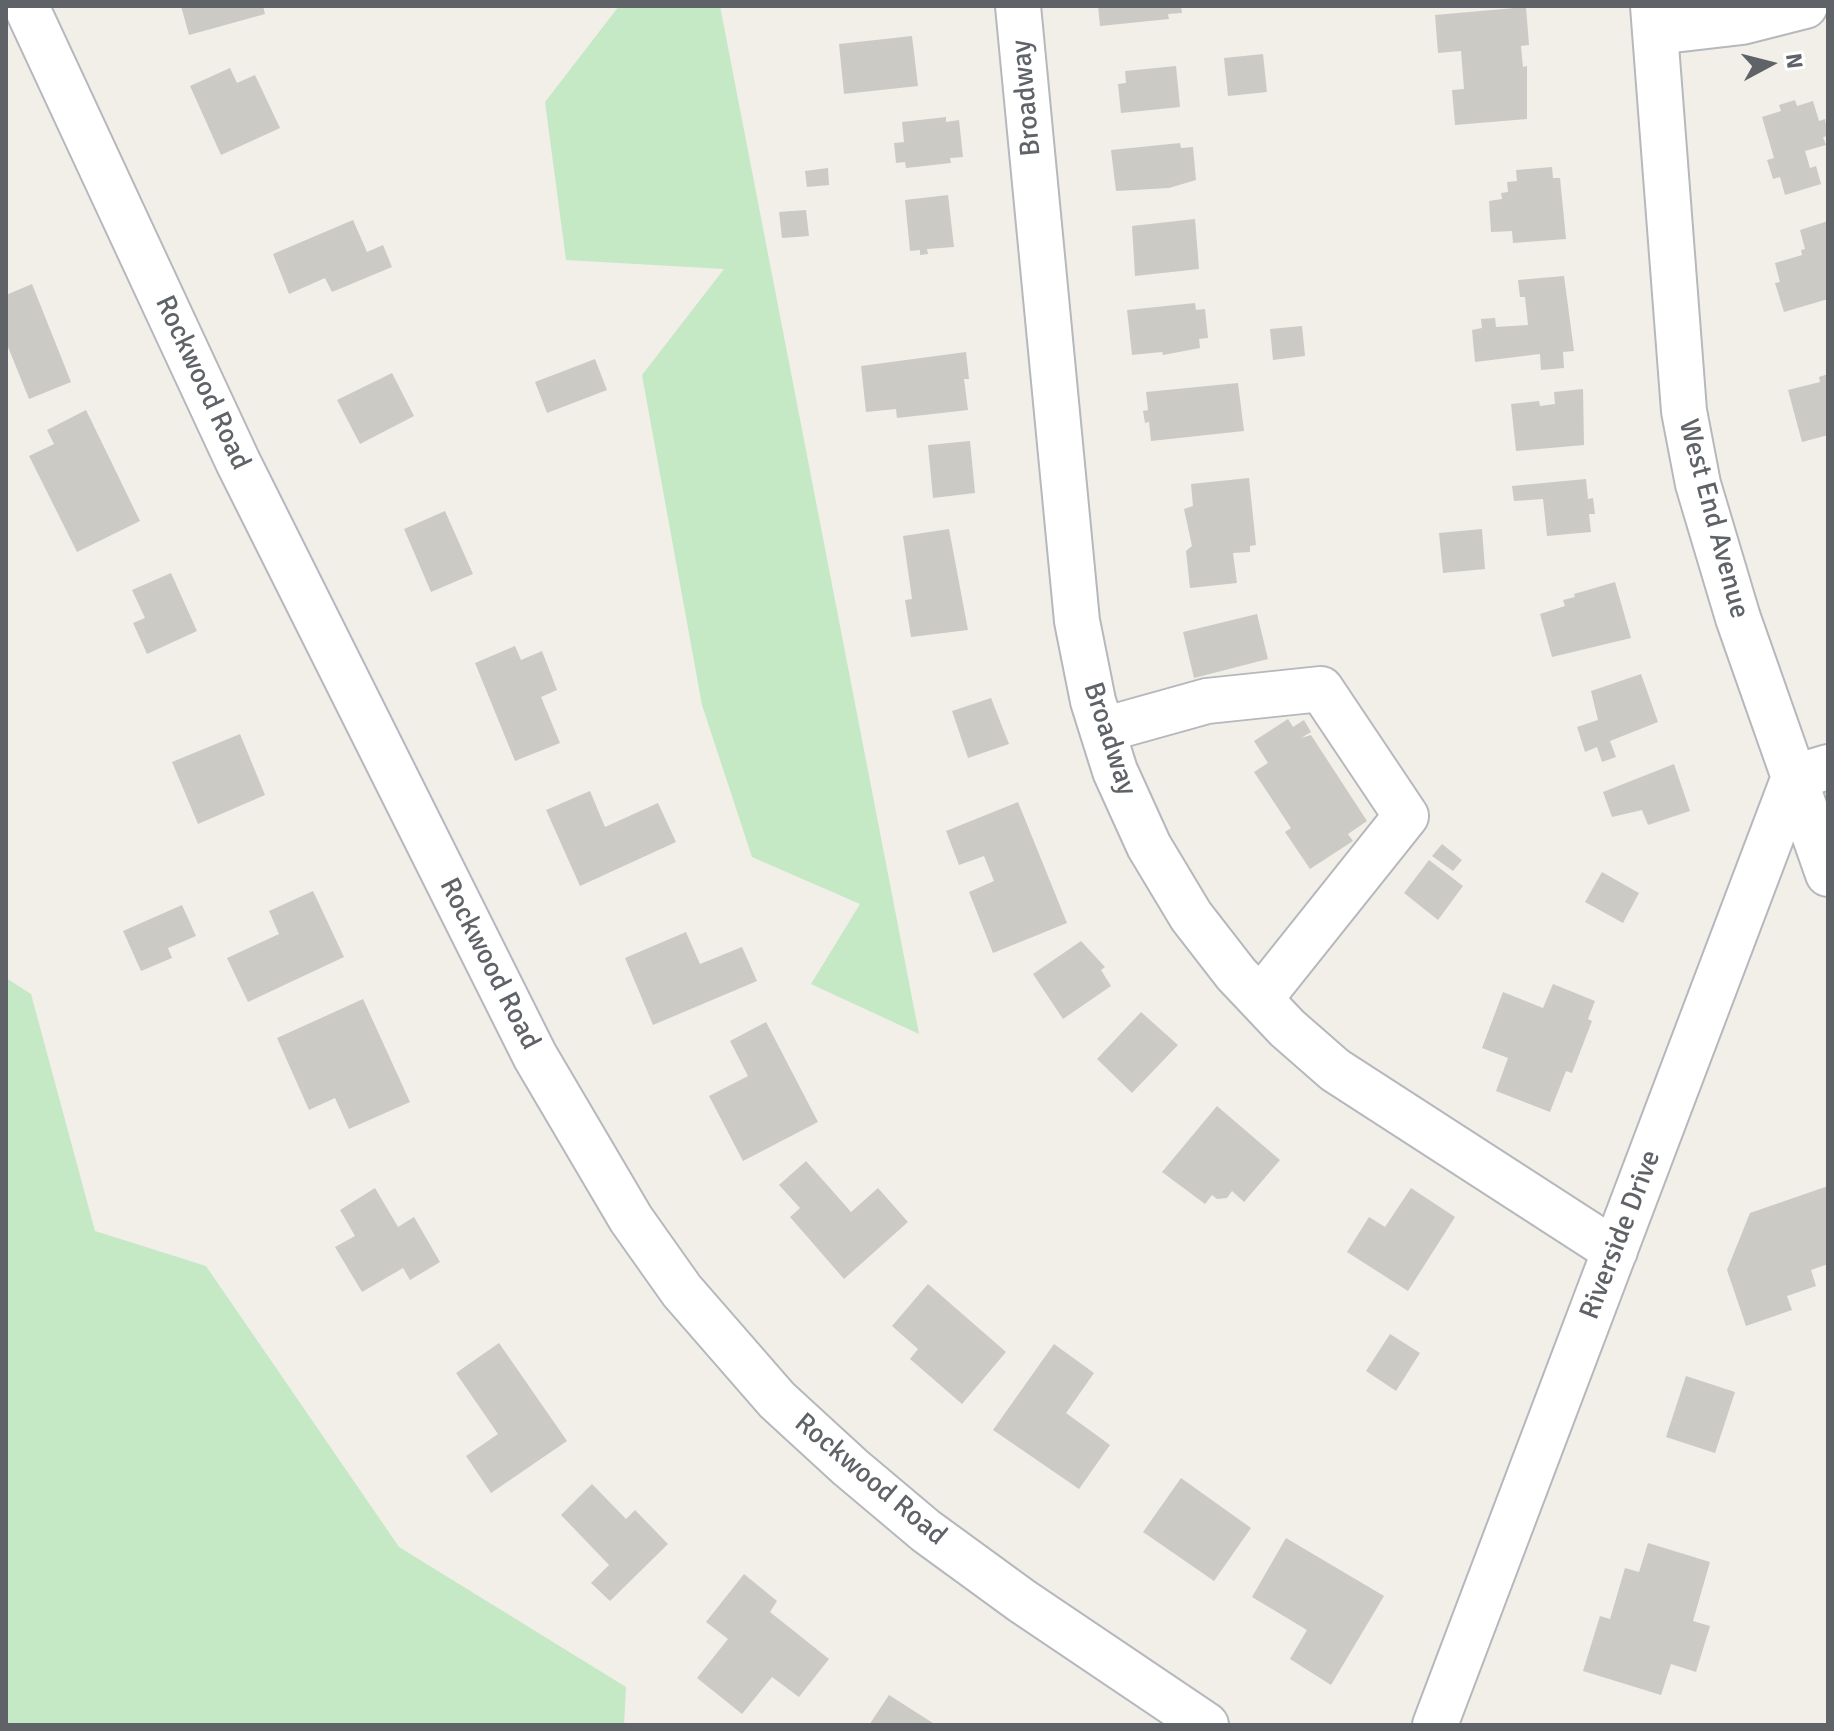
<!DOCTYPE html>
<style>
body{margin:0}
#map{position:relative;width:1834px;height:1731px;overflow:hidden;background:#f1efe8;font-family:Signika,sans-serif}
canvas{display:block}
.frame{position:absolute;inset:0;border:8px solid #5f6368;pointer-events:none}
.north{position:absolute;left:1730px;top:24px;width:80px;height:80px;-webkit-text-stroke:6px #fff;paint-order:stroke;rotate:83deg;font-size:22px;font-weight:700;line-height:32px;text-align:center;color:#5f6368}
.north::after{content:'';display:block;margin:auto;width:28px;height:36px;background:#5f6368;clip-path:polygon(50% 0,100% 100%,50% 72%,0 100%)}
</style>
<div id="map">
<canvas width="1834" height="1731"></canvas>
<div class="frame"></div>
<div class="north">N</div>
</div>
<script>
const g = document.querySelector('canvas').getContext('2d');
g.lineJoin = 'round';
function fill(path, color) {
  g.fillStyle = color;
  g.fill(path, 'evenodd');
}
function poly(rows) {
  const path = new Path2D();
  for (const r of rows) {
    path.moveTo(r[0], r[1]);
    for (let i = 2; i < r.length; i += 2) path.lineTo(r[i], r[i + 1]);
  }
  return path;
}
function strokePath(path, color, width, dash) {
  g.strokeStyle = color;
  g.lineWidth = width;
  g.lineCap = dash ? 'butt' : 'round';
  g.setLineDash(dash || []);
  g.stroke(path);
}
function drawText(font, color, halo, rows, align = 'center') {
  g.font = font + ' Signika,sans-serif';
  g.lineWidth = 6;
  g.setLineDash([]);
  g.textBaseline = 'middle';
  g.strokeStyle = halo;
  g.fillStyle = color;
  for (const [text, x, y, turn = 0] of rows) {
    g.save();
    g.translate(x, y);
    g.rotate((+turn || 0) * Math.PI / 180);
    g.textAlign = isNaN(turn) ? turn : align;
    if (halo) g.strokeText(text, 0, 0);
    g.fillText(text, 0, 0);
    g.restore();
  }
}
const green = poly([
 [619,6,720,6,919,1034,811,984,860,904,752,857,702,705,642,375,724,269,566,260,545,102],
 [6,978,31,994,95,1231,206,1266,399,1547,626,1687,624,1725,6,1725]
]);
const building = poly([
 [181,6,263,6,265,14,189,35],
 [1098,6,1181,6,1182,13,1168,14,1169,19,1100,26],
 [1526,7,1529,45,1521,46,1523,67,1527,66,1527,119,1455,125,1452,90,1464,89,1461,51,1438,53,1435,15],
 [912,36,918,86,844,94,839,44],
 [1263,54,1267,92,1228,96,1224,58],
 [1176,66,1180,107,1121,113,1118,84,1126,83,1125,71],
 [230,68,237,83,255,75,280,128,221,155,190,86],
 [1795,100,1797,106,1813,101,1819,121,1825,119,1828,136,1823,137,1826,145,1805,151,1810,168,1816,166,1821,184,1785,195,1780,177,1773,179,1767,160,1774,158,1762,117,1781,111,1779,105],
 [946,117,946,122,959,120,963,157,950,158,951,163,906,168,905,162,896,163,894,143,904,142,902,122],
 [1180,143,1181,148,1193,147,1196,180,1169,188,1116,191,1111,150],
 [1552,167,1553,178,1560,178,1566,239,1513,243,1512,231,1491,232,1489,201,1502,199,1501,193,1508,192,1507,182,1517,181,1516,170],
 [828,168,829,185,807,187,805,171],
 [948,195,954,247,927,249,928,254,920,255,920,250,910,251,905,200],
 [806,210,809,236,782,238,779,212],
 [1195,219,1199,269,1135,276,1132,226],
 [353,220,367,252,383,245,392,267,332,292,325,278,289,294,273,254],
 [1828,221,1828,299,1784,312,1775,283,1780,282,1775,263,1802,255,1801,250,1805,249,1800,230],
 [1564,276,1574,351,1563,352,1564,368,1541,370,1540,354,1475,362,1472,330,1482,328,1481,319,1495,318,1496,327,1528,325,1525,297,1520,297,1518,280],
 [32,284,71,382,29,399,6,342,6,295],
 [1195,303,1196,310,1205,309,1208,338,1199,339,1200,348,1163,355,1162,352,1132,355,1127,310],
 [1302,326,1305,356,1273,360,1270,329],
 [966,352,969,379,964,379,968,410,897,418,896,409,866,412,861,366],
 [595,359,607,390,547,413,535,382],
 [392,373,414,416,360,444,337,400],
 [1828,374,1828,435,1802,442,1788,390,1820,382,1819,377],
 [1238,383,1244,431,1151,441,1149,422,1145,423,1143,411,1148,410,1146,392],
 [1583,389,1584,445,1516,451,1511,404,1539,401,1540,406,1555,404,1554,392],
 [86,410,140,521,77,552,29,456,54,444,47,430],
 [970,441,975,493,933,498,928,445],
 [1249,478,1256,545,1250,546,1250,552,1233,553,1237,583,1190,588,1186,551,1192,546,1184,509,1193,506,1191,484],
 [1586,479,1588,499,1593,498,1595,514,1589,514,1591,532,1547,536,1543,499,1514,501,1512,486],
 [445,511,473,574,431,592,404,529],
 [949,529,968,630,911,637,905,600,912,599,903,536],
 [1482,529,1485,569,1443,573,1439,533],
 [171,573,197,631,147,654,133,623,145,618,132,590],
 [1615,582,1631,638,1552,657,1540,614,1565,606,1563,600,1575,597,1574,594],
 [1257,614,1268,659,1194,678,1183,632],
 [515,646,521,660,542,651,557,690,541,697,560,743,515,761,475,663],
 [1641,674,1658,722,1610,741,1616,757,1602,762,1597,747,1585,752,1577,727,1598,720,1591,691],
 [991,698,1009,744,968,758,952,711],
 [1288,719,1293,727,1304,720,1311,732,1301,738,1311,735,1367,821,1348,834,1353,841,1310,869,1285,832,1291,828,1254,772,1268,763,1254,741],
 [240,734,265,795,198,824,172,762],
 [1674,764,1690,811,1648,825,1642,810,1612,817,1603,792],
 [590,791,605,827,658,803,676,842,580,886,546,810],
 [1018,802,1067,923,993,953,969,892,994,881,984,856,959,865,946,831],
 [1442,844,1462,860,1453,871,1432,856],
 [1429,860,1463,886,1438,920,1404,893],
 [1602,872,1639,893,1623,923,1585,902],
 [313,891,344,957,248,1002,227,958,279,934,269,911],
 [182,905,196,936,168,948,172,958,141,971,123,931],
 [686,932,700,964,742,947,757,981,653,1025,625,958],
 [1081,941,1105,967,1101,970,1111,986,1063,1019,1033,974],
 [1553,984,1595,1001,1588,1019,1592,1021,1572,1073,1566,1071,1550,1112,1496,1091,1508,1058,1482,1048,1503,992,1543,1008],
 [363,999,410,1102,349,1129,335,1098,309,1110,277,1038],
 [1141,1012,1178,1045,1132,1093,1097,1059],
 [766,1022,818,1122,743,1161,709,1096,748,1076,730,1041],
 [1217,1106,1280,1160,1244,1202,1232,1191,1227,1198,1217,1199,1212,1195,1205,1204,1162,1172],
 [806,1161,851,1212,878,1188,908,1222,844,1279,790,1217,800,1208,779,1185],
 [1828,1186,1828,1264,1811,1270,1816,1286,1787,1296,1792,1310,1746,1326,1727,1270,1750,1213],
 [375,1188,398,1227,414,1217,440,1262,410,1280,403,1268,362,1292,335,1247,355,1236,340,1210],
 [1411,1188,1455,1217,1408,1291,1347,1252,1369,1217,1385,1227],
 [928,1284,1006,1352,962,1404,910,1359,918,1349,892,1326],
 [1390,1334,1420,1353,1396,1391,1366,1371],
 [499,1343,567,1441,491,1493,466,1456,498,1434,456,1373],
 [1054,1344,1094,1373,1066,1413,1110,1445,1079,1489,993,1430],
 [1686,1376,1735,1392,1715,1453,1666,1437],
 [1181,1478,1251,1528,1214,1581,1143,1532],
 [592,1484,626,1519,635,1510,668,1544,610,1601,591,1583,609,1565,561,1515],
 [1286,1538,1384,1596,1331,1685,1290,1659,1307,1630,1252,1597],
 [1648,1543,1710,1562,1693,1621,1710,1626,1696,1672,1671,1664,1661,1695,1583,1671,1600,1616,1610,1619,1625,1568,1639,1572],
 [744,1574,777,1601,770,1612,829,1659,799,1697,772,1677,742,1714,697,1678,728,1639,706,1622],
 [889,1695,936,1725,869,1725]
]);
const minor = poly([
 [26,6,238,462,535,1056,631,1219,682,1291,777,1400,850,1467,926,1531,1022,1601,1206,1725],
 [1018,6,1077,621,1093,701,1115,771,1149,846,1191,916,1236,974,1287,1028,1335,1070,1615,1251],
 [1653,6,1684,411,1698,484,1738,618,1828,874],
 [1656,32,1742,22,1805,6],
 [1103,730,1207,701,1321,689,1406,816,1260,999],
 [1435,1725,1794,777,1828,767]
]);
const streetNames = [
 ["Broadway",1027,98,-95],
 ["Rockwood Road",202,383,65],
 ["West End Avenue",1713,519,75],
 ["Broadway",1109,739,72],
 ["Rockwood Road",489,964,63],
 ["Riverside Drive",1621,1235,-69],
 ["Rockwood Road",870,1480,40]
];
fill(green, '#c5e8c5');
fill(building, '#cccac5');
strokePath(minor, '#b5b8bc', 48);
strokePath(minor, '#fff', 44);
drawText('28px', '#5f6368', '#fff', streetNames);
</script>
